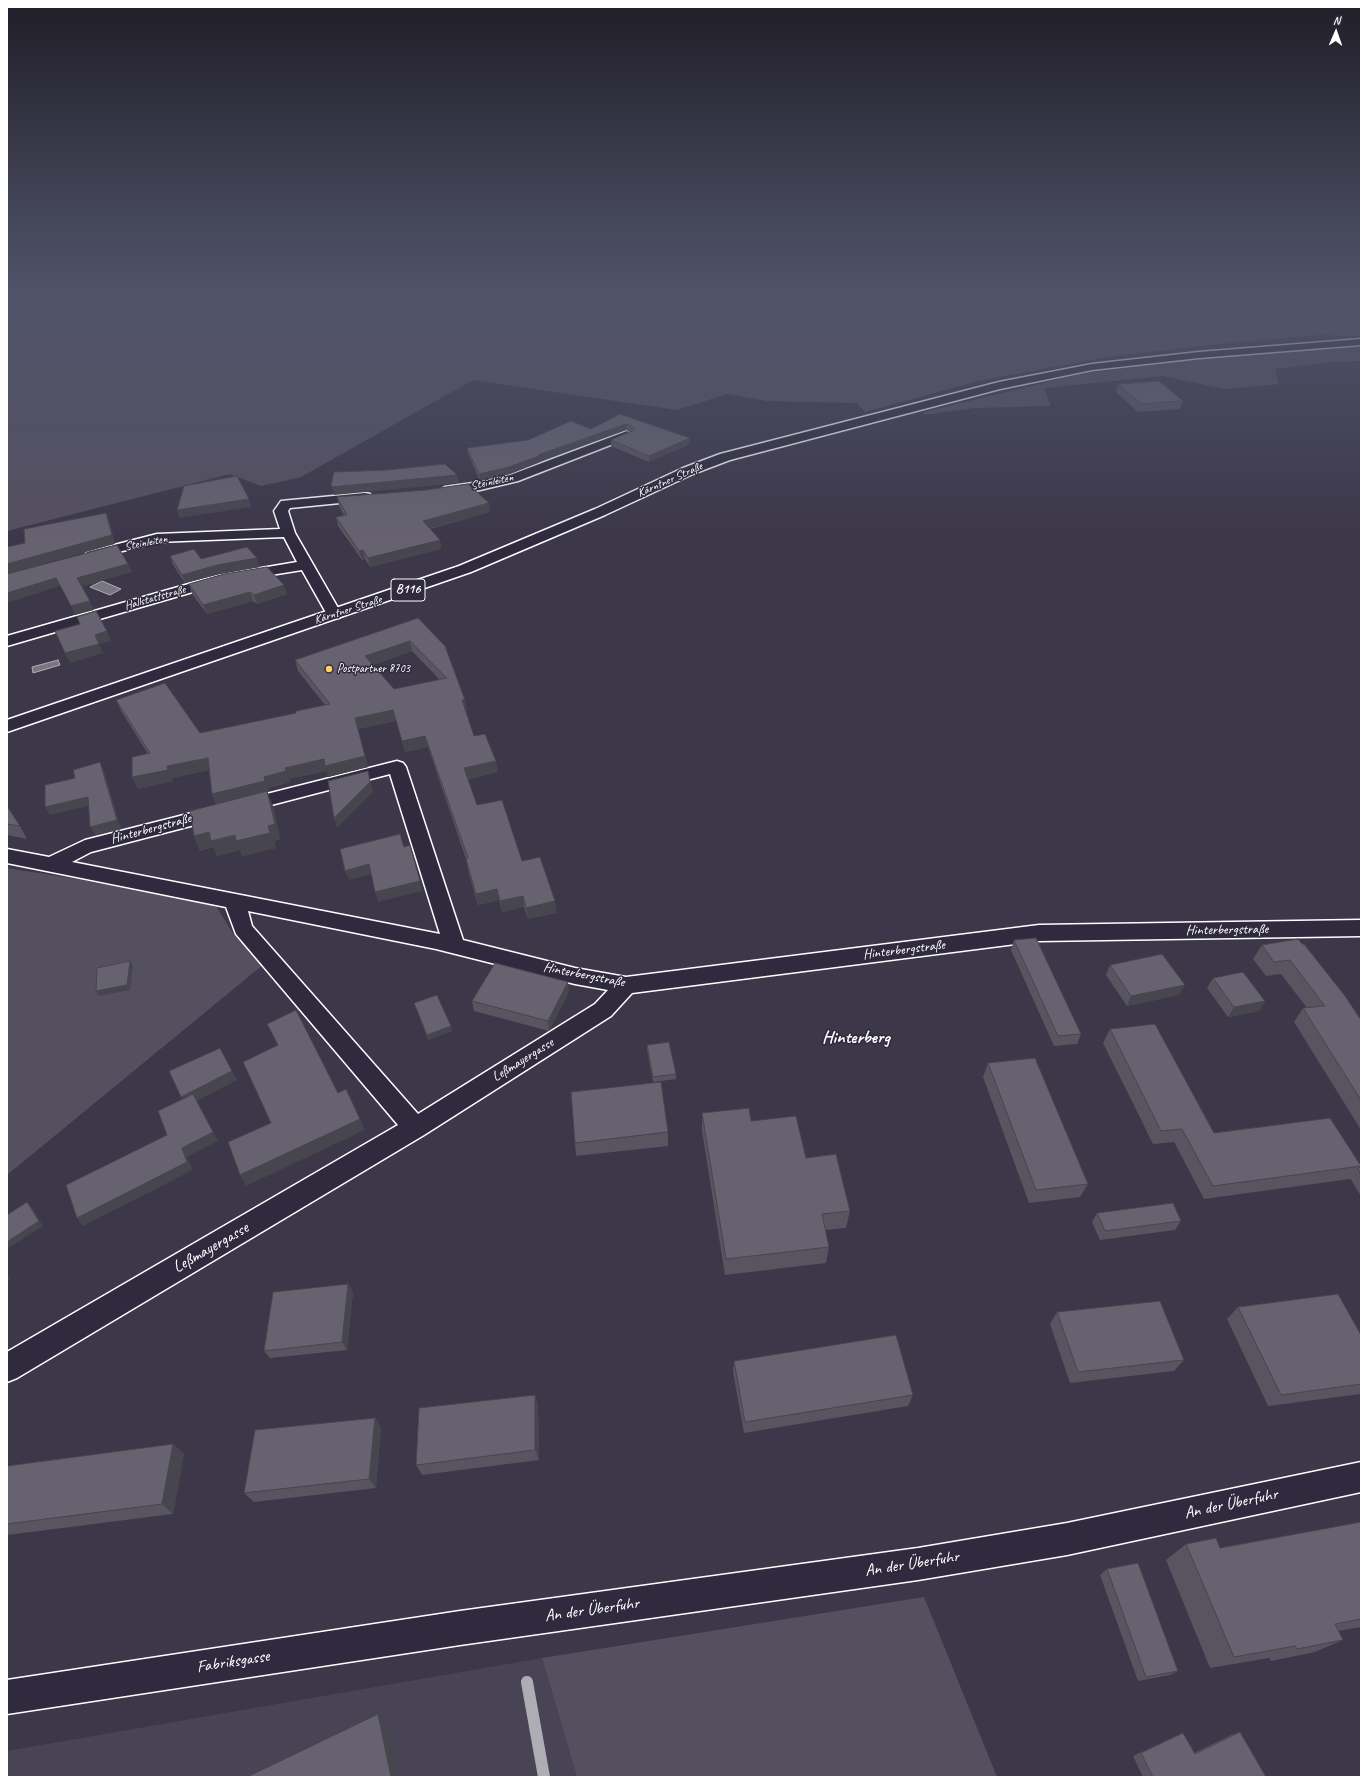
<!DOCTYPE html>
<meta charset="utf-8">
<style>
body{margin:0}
#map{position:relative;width:1368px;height:1784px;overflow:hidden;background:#3c3749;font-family:Caveat,sans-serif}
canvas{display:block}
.frame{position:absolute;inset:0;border:8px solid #fff;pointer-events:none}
.north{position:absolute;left:1316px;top:12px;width:40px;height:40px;-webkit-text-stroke:3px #2f2a3d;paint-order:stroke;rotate:2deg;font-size:11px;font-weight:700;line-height:16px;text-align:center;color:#fff}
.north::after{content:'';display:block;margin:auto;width:14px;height:18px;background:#fff;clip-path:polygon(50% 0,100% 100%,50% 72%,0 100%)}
</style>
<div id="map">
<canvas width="1368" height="1784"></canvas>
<div class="frame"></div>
<div class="north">N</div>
</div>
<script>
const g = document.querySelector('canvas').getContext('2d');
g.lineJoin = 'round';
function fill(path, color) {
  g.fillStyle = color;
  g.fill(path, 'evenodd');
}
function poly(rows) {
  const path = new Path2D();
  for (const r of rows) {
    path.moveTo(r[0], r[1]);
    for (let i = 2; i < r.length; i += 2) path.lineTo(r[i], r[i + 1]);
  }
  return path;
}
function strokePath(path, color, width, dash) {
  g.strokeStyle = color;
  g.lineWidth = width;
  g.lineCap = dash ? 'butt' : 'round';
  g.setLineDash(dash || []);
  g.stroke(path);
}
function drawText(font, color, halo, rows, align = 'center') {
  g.font = font + ' Caveat,sans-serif';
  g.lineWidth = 3;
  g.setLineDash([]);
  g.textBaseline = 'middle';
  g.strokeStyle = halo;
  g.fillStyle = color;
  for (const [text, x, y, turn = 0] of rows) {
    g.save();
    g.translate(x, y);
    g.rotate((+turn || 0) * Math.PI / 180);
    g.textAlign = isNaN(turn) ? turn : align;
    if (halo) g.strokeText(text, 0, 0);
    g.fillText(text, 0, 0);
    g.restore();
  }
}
const built = poly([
 [542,1658,577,1777,7,1777,7,1751]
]);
const green = poly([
 [7,293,1361,293,1361,336,1319,335,1209,345,1108,357,978,381,865,412,857,403,767,401,727,394,677,410,473,380,301,477,261,486,230,474,7,531],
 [1361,347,1361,361,1330,362,1275,369,1279,384,1225,389,1163,376,1044,388,1051,406,975,408,923,415,924,412,1081,374,1221,356],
 [7,868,77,879,216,906,234,935,264,964,7,1175],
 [924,1597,997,1777,577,1777,542,1658]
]);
const water = poly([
 [102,581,121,589,110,595,90,587,102,581],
 [58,660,60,665,33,673,32,667,58,660]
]);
const stream = poly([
 [527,1682,544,1777]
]);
const minor = poly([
 [627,431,633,435,631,437,518,481,480,490,445,495,439,491,445,487,480,482,510,475,627,431],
 [365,493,370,494,371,497,370,500,290,508,288,511,295,533,342,615,339,618,329,618,302,570,227,582,7,646,7,636,220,575,297,562,284,537,157,542,92,559,87,558,85,555,87,552,157,534,280,529,274,511,281,501,365,493],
 [397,761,403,763,406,767,463,940,575,968,626,977,1039,925,1361,920,1361,936,1039,941,632,993,611,1016,424,1135,17,1378,7,1382,7,1352,398,1125,236,934,226,907,7,863,7,849,49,857,85,840,397,761],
 [390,774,440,934,72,862,91,852,390,774],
 [248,911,436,949,575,984,608,990,595,1004,418,1114,252,926,248,911],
 [1361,1462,1361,1492,1067,1555,918,1580,460,1645,7,1714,7,1680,460,1611,918,1548,1067,1523,1361,1462]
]);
const primary = poly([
 [1361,339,1361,345,1199,358,1092,370,1000,389,730,460,693,474,605,515,471,572,7,732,7,720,459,566,595,509,683,468,720,454,999,382,1092,364,1199,352,1361,339]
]);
const wall = poly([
 [1118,384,1183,401,1180,409,1138,412,1116,392],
 [620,414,690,444,649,462,611,446,611,440,630,432,626,430,540,461,540,462,510,474,480,481,468,454,467,448,528,440,591,429],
 [337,497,490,512,430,529,440,540,441,549,370,567,365,559,362,560,338,526,336,517,344,515,339,506],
 [170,556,201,559,260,567,220,574,185,583,173,565],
 [189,584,287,594,257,604,253,601,207,614,192,594],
 [418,618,467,711,466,711,474,736,498,772,468,779,477,805,555,901,556,913,528,919,524,907,502,912,499,900,478,905,468,870,466,859,428,747,405,752,396,721,358,729,368,767,328,777,327,771,289,779,290,782,268,788,269,792,267,792,273,806,280,839,274,841,276,848,242,856,240,850,217,856,214,847,200,851,194,836,216,804,212,794,209,770,172,778,173,781,138,789,148,754,121,711,116,700,200,733,296,713,325,705,298,671,295,660],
 [412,651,440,680,394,689,373,665],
 [7,806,20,826,27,839,7,835],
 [1298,939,1361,1020,1361,1130,1294,1022,1303,1008,1307,1008,1281,974,1266,976,1253,959,1262,945],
 [1014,940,1081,1034,1077,1044,1054,1046,1011,950],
 [1110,965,1179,995,1127,1006,1106,975],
 [1213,978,1265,1001,1259,1011,1228,1017,1207,988],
 [569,992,549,1031,474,1011,472,1001],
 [414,1003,451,1026,452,1031,428,1040],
 [1110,1029,1214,1133,1361,1166,1361,1196,1350,1178,1350,1179,1204,1199,1174,1142,1153,1144,1103,1043],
 [647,1045,676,1074,676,1079,653,1082,647,1050],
 [988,1063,1088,1184,1080,1197,1029,1203,983,1077],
 [702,1113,751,1121,850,1211,846,1228,825,1230,829,1247,826,1263,725,1275,702,1131],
 [668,1132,668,1146,576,1156,575,1143],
 [1097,1213,1181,1221,1175,1230,1100,1240,1092,1222],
 [348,1284,353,1292,347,1350,270,1358,264,1351],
 [1238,1307,1361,1335,1361,1394,1268,1406,1227,1319],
 [1057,1312,1184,1360,1174,1371,1070,1383,1050,1324],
 [734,1361,913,1395,908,1406,744,1433,733,1372],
 [535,1395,538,1406,539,1460,422,1475,416,1465],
 [375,1418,381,1428,376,1488,254,1502,244,1493],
 [173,1444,184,1454,173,1514,7,1535,7,1466],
 [1361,1522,1361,1627,1338,1631,1343,1640,1315,1652,1271,1661,1269,1658,1210,1668,1166,1560,1186,1544,1220,1548],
 [1107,1569,1178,1671,1170,1675,1138,1681,1100,1575],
 [1240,1732,1266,1777,1143,1777,1133,1756,1175,1736,1183,1733,1194,1753,1231,1735]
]);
const shadedWall = poly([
 [626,424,626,430,540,461,540,462,510,474,480,481,479,474,538,455],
 [690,438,690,444,649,462,649,456],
 [457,475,459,483,334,495,332,487],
 [249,499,251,507,179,518,177,510],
 [489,503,490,512,424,530,423,521],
 [106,513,110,522,115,544,7,574,7,564],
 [440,540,441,549,370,567,368,558],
 [363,550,365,559,362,560,359,551],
 [257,558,260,567,220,574,185,583,182,575,217,565],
 [128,564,132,572,81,587,77,578],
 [56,578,60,586,7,603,7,593],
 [284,585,287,594,257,604,254,595],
 [250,592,253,601,207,614,203,605],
 [90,601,94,610,75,615,71,606],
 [107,631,111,641,99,644,103,653,70,663,65,653,95,635],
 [410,641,412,651,368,667,365,656],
 [462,700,465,700,467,711,464,711],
 [393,710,396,721,358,729,368,767,328,777,327,771,289,779,290,782,268,788,269,792,267,792,273,806,280,839,274,841,276,848,242,856,240,850,217,856,214,847,200,851,194,836,209,832,235,835,270,833,217,805,212,794,285,768,355,718],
 [425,736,428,747,405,752,402,741],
 [208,758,212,769,172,778,173,781,138,789,132,777,167,766],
 [496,761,498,772,466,779,464,768],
 [100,762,104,771,121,829,95,835,90,827],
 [368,771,373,792,337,828,334,818],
 [88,797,92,805,50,815,45,807],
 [369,864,372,874,349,880,345,871],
 [420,881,422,891,378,902,375,892],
 [497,889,499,900,478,905,476,894],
 [523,896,524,907,502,912,500,901],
 [555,901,556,913,528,919,526,908],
 [130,961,133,966,130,990,99,996,96,991],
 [568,982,569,992,549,1031,548,1021],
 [1185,985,1179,995,1127,1006,1131,996],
 [1265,1001,1259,1011,1228,1017,1234,1007],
 [451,1026,452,1031,428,1040,427,1035],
 [232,1071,237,1080,197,1101,218,1141,187,1157,193,1170,83,1226,77,1218,182,1148,187,1106,181,1097],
 [360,1119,365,1130,246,1186,240,1175],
 [27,1202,31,1206,43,1226,7,1249,7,1242],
 [7,1273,10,1280,7,1282],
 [348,1284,353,1292,347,1350,342,1342],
 [535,1395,538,1406,539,1460,535,1450],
 [375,1418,381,1428,376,1488,369,1479],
 [173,1444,184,1454,173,1514,162,1504],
 [378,1714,388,1721,399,1777,391,1777]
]);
const building = poly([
 [1159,381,1183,401,1141,404,1118,384,1159,381],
 [620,414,690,438,649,456,611,440,634,430,634,428,626,424,538,455,539,456,509,467,479,474,467,448,528,440,571,421,591,429,620,414],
 [445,464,457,475,332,487,331,485,334,472,387,470,445,464],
 [237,476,249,499,177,510,184,486,237,476],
 [468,484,489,503,423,521,440,540,368,558,363,550,359,551,336,517,347,515,337,497,426,490,468,484],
 [106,513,112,535,7,564,7,547,25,543,24,529,106,513],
 [117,545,128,564,77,578,90,601,71,606,56,578,7,593,7,574,117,545],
 [247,547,257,558,217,565,182,575,170,556,194,549,201,559,247,547],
 [267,567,284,585,254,595,250,592,203,605,189,584,224,574,267,567],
 [96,611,107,631,95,635,99,644,65,653,55,631,80,624,77,617,96,611],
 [418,618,445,646,465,700,462,700,474,736,485,734,496,761,464,768,477,805,502,800,522,861,540,857,555,901,526,908,523,896,500,901,497,889,476,894,466,859,468,858,425,736,402,741,393,710,355,718,365,756,325,766,324,759,285,768,286,771,264,777,265,781,212,794,208,758,167,766,168,770,132,777,132,757,150,753,116,700,165,683,200,733,296,713,296,711,330,704,295,660,418,618],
 [410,641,447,678,394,689,365,656,410,641],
 [100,762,117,820,90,827,88,797,45,807,45,785,75,778,73,770,100,762],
 [368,771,370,782,334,818,328,781,368,771],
 [267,791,275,824,268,826,270,833,236,841,235,835,211,841,209,832,194,836,190,811,267,791],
 [7,806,20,826,7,824,7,806],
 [400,834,404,847,410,845,420,881,375,892,369,864,345,871,340,849,400,834],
 [1036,938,1081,1034,1058,1036,1014,940,1036,938],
 [1298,939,1302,944,1304,944,1345,996,1361,1020,1361,1100,1303,1008,1325,1006,1290,960,1274,962,1262,945,1298,939],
 [1162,954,1185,985,1131,996,1110,965,1162,954],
 [130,961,127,985,96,991,97,968,130,961],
 [495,963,568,982,548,1021,472,1001,495,963],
 [1243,972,1265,1001,1234,1007,1213,978,1243,972],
 [437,995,451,1026,427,1035,414,1003,437,995],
 [296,1010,338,1093,346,1089,360,1119,240,1175,228,1142,271,1123,243,1062,278,1045,267,1024,296,1010],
 [1155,1024,1214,1133,1330,1118,1361,1166,1213,1186,1182,1129,1161,1131,1110,1029,1155,1024],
 [669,1042,676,1074,653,1077,647,1045,669,1042],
 [220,1048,232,1071,181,1097,169,1071,220,1048],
 [1035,1058,1088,1184,1036,1190,988,1063,1035,1058],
 [661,1082,668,1132,575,1143,571,1092,661,1082],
 [193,1094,213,1132,182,1148,187,1162,77,1218,66,1185,167,1135,158,1111,193,1094],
 [749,1108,751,1121,796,1116,806,1158,836,1154,850,1211,822,1214,829,1247,726,1259,702,1113,749,1108],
 [1360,1167,1361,1167,1361,1174,1358,1169,1360,1167],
 [27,1202,39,1221,7,1242,7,1215,27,1202],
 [1173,1203,1181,1221,1105,1231,1097,1213,1173,1203],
 [348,1284,342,1342,264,1351,273,1292,348,1284],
 [1338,1294,1361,1335,1361,1384,1281,1395,1238,1307,1338,1294],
 [1160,1301,1184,1360,1078,1372,1057,1312,1160,1301],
 [896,1335,913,1395,745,1422,734,1361,896,1335],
 [535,1395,535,1450,416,1465,419,1408,535,1395],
 [375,1418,369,1479,244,1493,255,1430,375,1418],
 [173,1444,162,1504,7,1524,7,1466,173,1444],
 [1361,1522,1361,1619,1335,1624,1343,1640,1297,1649,1295,1646,1234,1657,1186,1544,1216,1538,1220,1548,1361,1522],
 [1138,1563,1178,1671,1146,1677,1107,1569,1138,1563],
 [378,1714,391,1777,247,1777,378,1714],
 [1240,1732,1266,1777,1153,1777,1141,1753,1183,1733,1195,1754,1240,1732]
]);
const markers = [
 [329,669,4,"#ffd166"]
];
const farStreetnames = [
 ["Kärntner Straße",670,480,-24],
 ["Steinleiten",492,482,-12],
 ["Steinleiten",146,543,-11],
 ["Hallstattstraße",155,598,-16],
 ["Kärntner Straße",348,610,-18]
];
const farPoinames = [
 ["Postpartner 8703",337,669]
];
const shields = [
 [408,590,34]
];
const shieldNames = [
 ["B116",408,590]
];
const streetNames = [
 ["Hinterbergstraße",151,829,-15],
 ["Hinterbergstraße",1227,930,-1],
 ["Hinterbergstraße",904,950,-7],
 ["Hinterbergstraße",584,975,11],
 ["Leßmayergasse",523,1060,-32]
];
const nearStreetnames = [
 ["Leßmayergasse",211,1248,-30],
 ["An der Überfuhr",1231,1504,-12],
 ["An der Überfuhr",912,1564,-9],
 ["An der Überfuhr",592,1610,-8],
 ["Fabriksgasse",233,1662,-9]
];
const districtNames = [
 ["Hinterberg",856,1038]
];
fill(built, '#494455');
fill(green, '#555060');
fill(water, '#797682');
strokePath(water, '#afadb4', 1);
strokePath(stream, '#afadb4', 12);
strokePath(minor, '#fff', 3);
strokePath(primary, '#fff', 3);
fill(minor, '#2f2a3d');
fill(primary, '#2f2a3d');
fill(wall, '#585460');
fill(shadedWall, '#47454e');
fill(building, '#666270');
strokePath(building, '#47454e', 1);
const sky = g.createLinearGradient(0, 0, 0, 542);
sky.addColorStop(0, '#211e28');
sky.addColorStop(0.54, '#50536a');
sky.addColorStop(1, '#50536a00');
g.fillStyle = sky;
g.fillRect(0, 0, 1368, 542);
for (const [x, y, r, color] of markers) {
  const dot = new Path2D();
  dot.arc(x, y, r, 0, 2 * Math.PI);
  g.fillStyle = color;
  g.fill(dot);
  strokePath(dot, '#2f2a3d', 1.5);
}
drawText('12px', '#fff', '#2f2a3d', farStreetnames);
drawText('12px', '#fff', '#2f2a3d', farPoinames, 'left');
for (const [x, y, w] of shields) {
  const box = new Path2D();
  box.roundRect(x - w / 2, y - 11, w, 22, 3);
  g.fillStyle = '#2f2a3d';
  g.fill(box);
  strokePath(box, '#fff', 1);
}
drawText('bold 13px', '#fff', null, shieldNames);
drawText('14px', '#fff', '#2f2a3d', streetNames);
drawText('17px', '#fff', '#2f2a3d', nearStreetnames);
drawText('bold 18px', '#fff', '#2f2a3d', districtNames);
</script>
